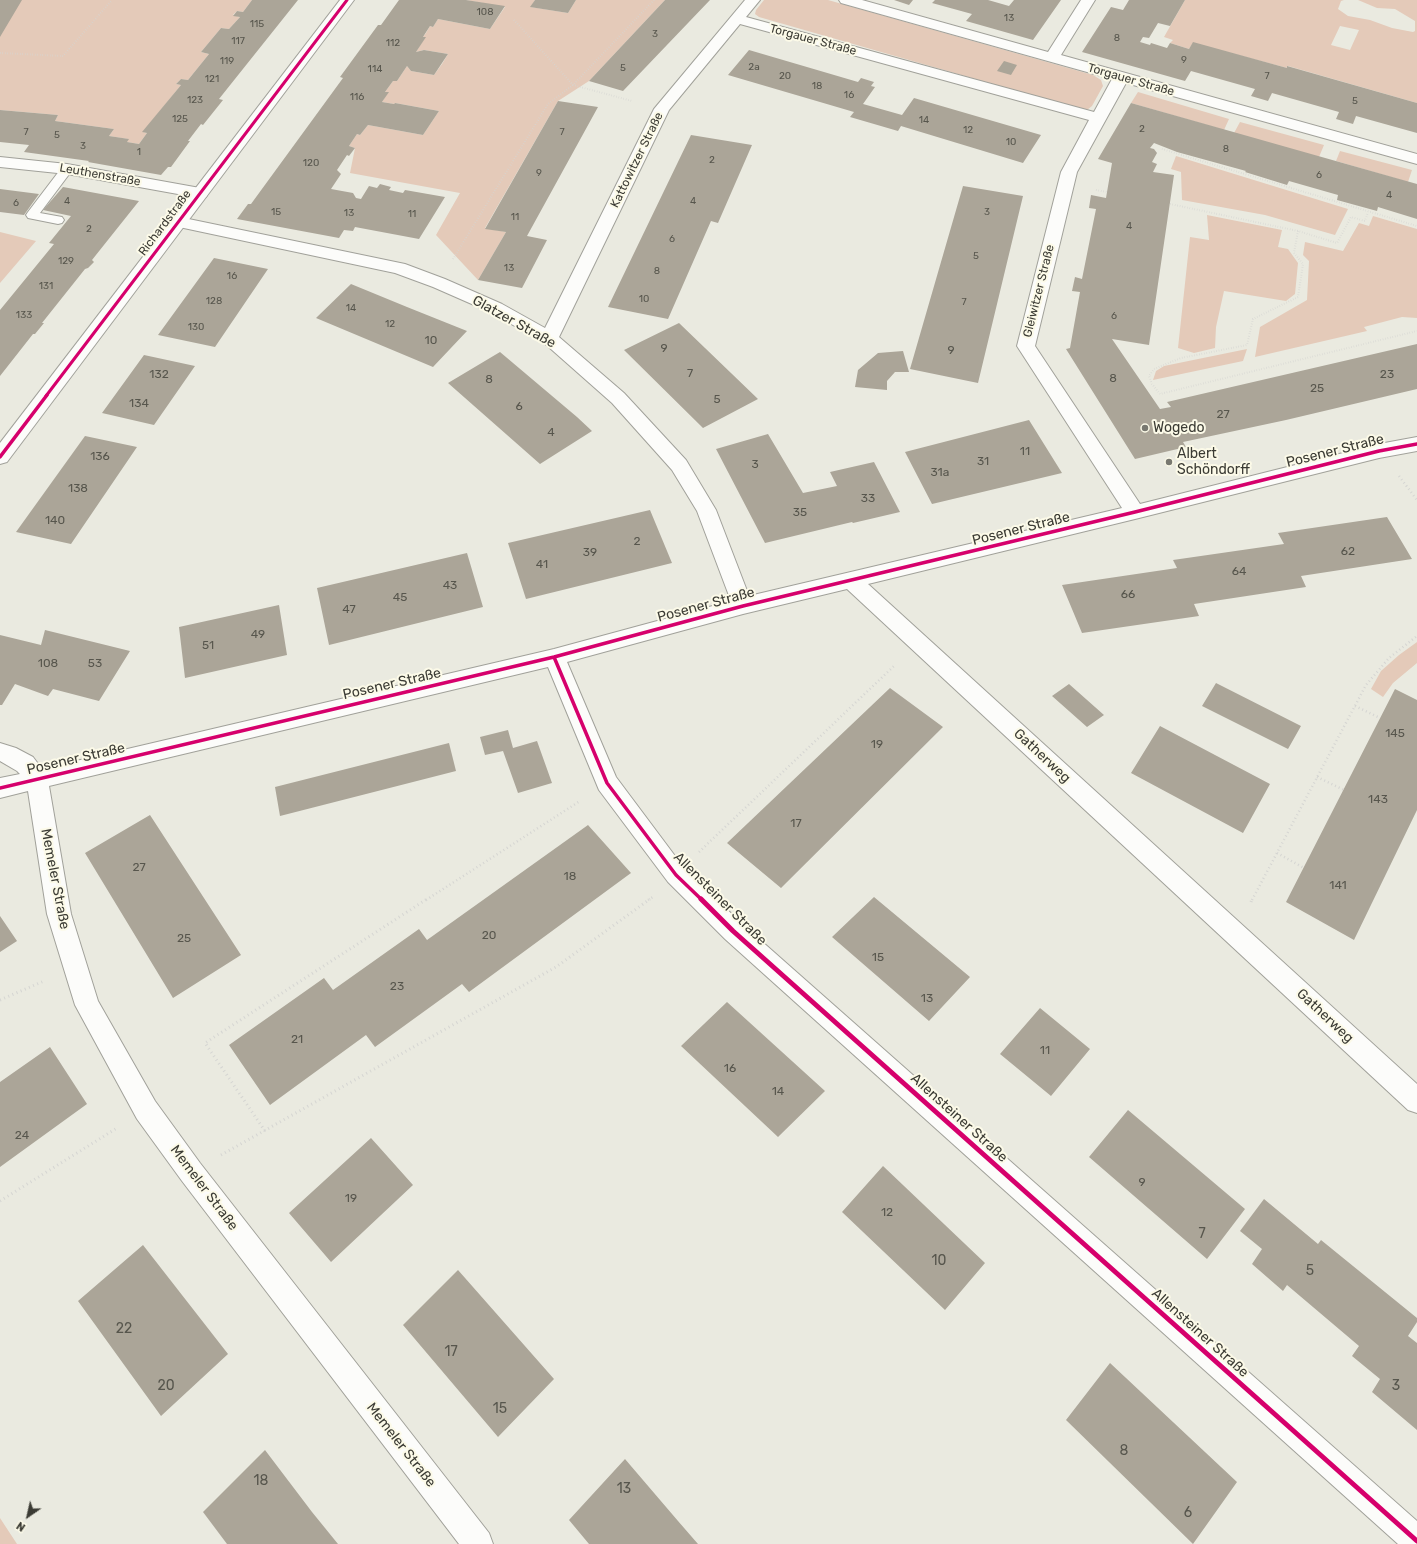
<!DOCTYPE html>
<meta charset="utf-8">
<style>
body{margin:0}
#map{position:relative;width:1417px;height:1544px;overflow:hidden;background:#eaeae0;font-family:Rubik,sans-serif}
canvas{display:block}
.north{position:absolute;left:8px;top:1496px;width:40px;height:40px;-webkit-text-stroke:3px #fcfae8;paint-order:stroke;rotate:214deg;font-size:11px;font-weight:700;line-height:16px;text-align:center;color:#3b3b34}
.north::after{content:'';display:block;margin:auto;width:14px;height:18px;background:#3b3b34;clip-path:polygon(50% 0,100% 100%,50% 72%,0 100%)}
</style>
<div id="map">
<canvas width="1417" height="1544"></canvas>
<div class="north">N</div>
</div>
<script>
const g = document.querySelector('canvas').getContext('2d');
g.lineJoin = 'round';
function fill(path, color) {
  g.fillStyle = color;
  g.fill(path, 'evenodd');
}
function poly(rows) {
  const path = new Path2D();
  for (const r of rows) {
    path.moveTo(r[0], r[1]);
    for (let i = 2; i < r.length; i += 2) path.lineTo(r[i], r[i + 1]);
  }
  return path;
}
function strokePath(path, color, width, dash) {
  g.strokeStyle = color;
  g.lineWidth = width;
  g.lineCap = dash ? 'butt' : 'round';
  g.setLineDash(dash || []);
  g.stroke(path);
}
function drawText(font, color, halo, rows, align = 'center') {
  g.font = font + ' Rubik,sans-serif';
  g.lineWidth = 4;
  g.setLineDash([]);
  g.textBaseline = 'middle';
  g.strokeStyle = halo;
  g.fillStyle = color;
  for (const [text, x, y, turn = 0] of rows) {
    g.save();
    g.translate(x, y);
    g.rotate((+turn || 0) * Math.PI / 180);
    g.textAlign = isNaN(turn) ? turn : align;
    if (halo) g.strokeText(text, 0, 0);
    g.fillText(text, 0, 0);
    g.restore();
  }
}
const green = poly([
 [0,0,252,0,243,12,237,11,233,15,240,17,229,29,221,28,201,52,209,54,188,80,181,79,176,84,181,85,143,132,147,133,139,144,127,142,128,139,109,136,114,129,55,121,58,115,0,110],
 [466,0,535,0,531,7,568,13,576,0,665,0,589,81,558,101,485,228,506,232,478,280,436,235,460,193,350,173,355,148,349,146,357,134,360,135,368,125,423,135,439,111,395,103,394,104,382,102,388,92,385,92,393,81,397,81,407,66,411,71,434,75,442,64,448,54,424,50,416,52,425,37,423,37,426,33,430,26,433,27,438,19,490,29,505,7],
 [764,0,828,0,1093,75,1101,80,1103,86,1092,106,1087,110,1080,109,759,17,755,14,756,10],
 [1185,0,1417,0,1417,103,1288,66,1287,68,1193,43,1189,49,1170,43,1173,40,1164,37],
 [1344,0,1358,0,1377,8,1395,9,1415,21,1415,31,1413,32,1392,28,1370,20,1348,16,1338,9,1341,1],
 [1340,26,1359,30,1350,50,1331,45],
 [1138,92,1229,119,1224,130,1131,103],
 [1240,122,1324,145,1319,157,1234,133],
 [1340,151,1412,170,1408,182,1336,161],
 [1176,156,1348,209,1335,235,1265,215,1182,200,1181,172,1171,169],
 [1207,215,1282,230,1278,247,1288,249,1298,263,1295,294,1286,301,1224,291,1216,327,1215,348,1194,353,1178,348,1190,237,1209,240],
 [1373,216,1417,229,1417,318,1402,317,1364,327,1367,331,1255,357,1260,327,1307,300,1309,261,1303,255,1305,242,1343,251,1359,223,1369,226],
 [0,232,36,241,0,283],
 [1247,349,1243,361,1153,380,1156,371,1164,366],
 [1417,642,1417,663,1393,683,1383,697,1371,689,1381,671,1399,655],
 [0,1518,17,1544,0,1544]
]);
const building = poly([
 [0,0,22,0,0,37],
 [252,0,298,0,219,99,223,100,203,125,201,124,188,141,190,141,171,167,168,167,161,175,88,162,89,161,24,152,29,145,0,142,0,110,58,115,55,121,114,129,109,136,129,139,127,142,139,144,147,133,142,132,181,85,176,84,181,79,188,80,209,54,201,52,221,28,229,29,240,17,233,16,237,11,243,12],
 [399,0,466,0,505,6,490,29,438,19,433,27,430,26,423,37,426,37,416,52,424,50,448,54,434,75,411,71,407,66,397,81,393,81,385,92,389,92,382,102,394,104,395,103,439,111,423,135,368,125,360,135,357,134,349,146,355,148,349,156,347,155,337,170,341,174,331,189,353,193,356,198,361,199,369,186,377,188,380,184,391,187,389,190,403,193,405,190,445,197,419,239,355,227,353,231,344,230,339,238,237,219,248,204,251,204,343,78,340,77,378,25,381,25],
 [535,0,576,0,568,13,530,7],
 [665,0,710,0,623,91,589,81],
 [894,0,913,0,909,5],
 [935,0,988,0,1009,6,1014,0,1061,0,1033,40,966,21,972,14,932,3],
 [1129,0,1185,0,1170,26,1158,23,1149,38,1143,37,1140,42,1150,45,1151,43,1167,48,1170,43,1189,49,1193,42,1287,68,1287,66,1417,103,1417,133,1356,116,1353,124,1336,119,1339,112,1272,93,1268,101,1251,96,1255,89,1191,71,1185,81,1082,52,1111,7,1123,10],
 [749,50,858,82,861,78,874,82,871,86,875,87,863,104,902,115,914,98,1041,135,1023,163,901,126,898,131,850,117,854,112,728,75],
 [1004,61,1017,65,1011,75,997,71],
 [558,101,598,107,527,236,547,240,522,288,478,280,506,232,485,229],
 [1131,103,1417,184,1417,219,1378,207,1377,211,1337,200,1338,195,1289,181,1287,185,1245,172,1246,171,1177,152,1154,143,1150,148,1154,149,1157,153,1152,162,1157,164,1153,172,1174,175,1149,345,1112,339,1160,409,1171,407,1167,402,1417,344,1417,389,1286,420,1183,442,1186,447,1135,459,1066,349,1070,348,1080,292,1072,291,1075,277,1082,279,1096,209,1089,208,1091,195,1106,198,1112,163,1098,159],
 [691,135,752,145,718,223,711,221,668,319,608,307],
 [963,186,1023,196,978,383,910,369],
 [63,187,139,201,92,260,94,262,88,268,85,269,42,323,44,323,35,334,33,334,0,376,0,310,54,244,49,243,71,216,43,210],
 [0,189,39,194,24,215,0,212],
 [214,258,268,269,215,347,158,335],
 [351,284,407,307,467,331,433,367,316,318],
 [679,323,705,348,758,399,703,428,624,350],
 [903,351,909,372,895,372,887,381,887,390,855,387,858,370,878,353],
 [500,352,577,417,592,431,540,464,448,383],
 [144,355,195,366,154,425,102,413],
 [1029,420,1062,473,932,504,905,452],
 [768,434,803,493,837,486,830,472,874,462,900,512,853,523,852,522,765,543,716,449],
 [85,436,137,447,71,544,16,532],
 [650,510,672,563,526,599,508,543],
 [1387,517,1412,559,1301,576,1306,587,1194,604,1199,616,1082,633,1062,585,1177,568,1173,560,1284,544,1278,533],
 [467,553,483,607,329,645,317,588],
 [279,605,287,655,185,678,179,627],
 [45,630,130,651,99,701,53,689,48,696,15,684,2,705,0,705,0,635,41,645],
 [1216,683,1301,726,1288,749,1202,706],
 [1069,684,1104,715,1087,727,1052,696],
 [890,688,943,727,781,888,727,843],
 [1395,689,1417,700,1417,810,1354,940,1286,902],
 [1160,726,1270,784,1243,833,1131,773],
 [508,730,513,748,537,741,552,783,518,793,503,751,485,755,480,737],
 [449,743,456,771,280,816,275,787],
 [150,815,241,955,173,998,85,853],
 [588,825,631,873,469,992,462,984,375,1047,366,1035,270,1105,229,1045,324,978,333,990,419,929,427,940],
 [874,897,970,977,929,1021,832,937],
 [0,916,17,941,0,952],
 [727,1002,825,1091,778,1137,681,1046],
 [1040,1008,1090,1049,1051,1096,1000,1054],
 [50,1047,87,1104,0,1167,0,1082],
 [1128,1110,1245,1209,1207,1259,1089,1157],
 [371,1138,413,1185,331,1262,289,1213],
 [883,1166,985,1263,945,1310,842,1212],
 [1264,1199,1318,1244,1321,1240,1417,1318,1417,1322,1408,1336,1417,1343,1417,1430,1372,1392,1380,1379,1352,1356,1359,1346,1287,1285,1283,1291,1252,1264,1262,1249,1240,1231],
 [143,1245,228,1354,161,1416,78,1301],
 [458,1270,554,1379,498,1437,403,1325],
 [1110,1363,1237,1482,1193,1544,1066,1420],
 [265,1450,312,1512,338,1544,227,1544,203,1512],
 [625,1459,678,1521,698,1544,589,1544,569,1520]
]);
const pathFar2 = poly([
 [514,20,573,85,632,101],
 [0,53,63,56,112,0],
 [1162,149,1417,226],
 [1096,190,1107,192],
 [1170,204,1298,231,1337,243,1351,217,1365,221,1368,212],
 [1298,231,1294,253,1303,264,1298,297,1253,319,1247,345,1181,358,1154,369,1149,376,1152,384,1160,394,1417,331],
 [453,259,548,104,573,85,654,0]
]);
const pathFar1 = poly([
 [1399,476,1417,500],
 [1355,706,1380,718],
 [1317,777,1344,790],
 [699,852,895,665],
 [1277,853,1304,868],
 [426,900,580,801],
 [648,900,653,897],
 [1252,900,1366,685,1389,658,1417,636]
]);
const path = poly([
 [1251,902,1252,899],
 [0,1000,44,981],
 [265,1131,205,1043,427,899],
 [221,1155,556,967,650,899],
 [0,1201,117,1128]
]);
const service = poly([
 [67,165,71,166,73,169,40,213,62,217,64,220,62,223,58,224,28,218,26,215,28,212,63,166,67,165]
]);
const minor = poly([
 [745,0,760,0,746,17,1094,112,1112,79,841,3,839,0,862,0,1048,52,1081,0,1095,0,1061,55,1417,154,1417,164,1126,83,1077,172,1035,346,1140,504,1379,444,1417,437,1417,451,1379,458,1135,519,868,584,1417,1084,1417,1113,1408,1110,847,589,743,614,567,662,616,777,684,868,741,923,1417,1521,1417,1544,1398,1544,725,939,668,882,599,790,548,667,49,786,71,914,98,1001,155,1101,200,1163,489,1533,493,1544,459,1544,182,1181,137,1119,75,1005,47,914,28,791,0,798,0,778,20,774,17,771,0,761,0,743,16,748,33,757,42,769,554,649,731,601,697,511,672,470,612,403,543,342,490,312,433,287,395,273,179,227,173,226,171,222,173,218,179,217,405,264,445,279,502,304,545,328,654,109,745,0],
 [740,24,1089,120,1061,172,1017,346,1122,508,749,596,716,510,686,460,624,393,559,337,669,110,740,24],
 [0,157,67,164,200,188,206,189,208,193,206,197,200,198,67,174,0,167,0,157]
]);
const tertiary = poly([
 [340,0,354,0,7,462,0,464,0,443,340,0]
]);
const cyclewayFar2 = poly([
 [46,396,347,0]
]);
const cyclewayFar1 = poly([
 [0,457,47,395],
 [554,657,607,783,676,875,702,900],
 [0,788,554,657,743,606,1135,512,1379,451,1417,444]
]);
const cycleway = poly([
 [701,899,733,931,1417,1541]
]);
const markers = [
 [1145,428,4,"#787870"],
 [1169,462,4,"#787870"]
];
const farNumbernames = [
 ["108",485,12],
 ["13",1009,18],
 ["115",257,24],
 ["3",655,34],
 ["8",1117,38],
 ["117",238,41],
 ["112",393,43],
 ["9",1184,60],
 ["119",227,61],
 ["2a",754,67],
 ["5",623,68],
 ["114",375,69],
 ["20",785,76],
 ["7",1267,76],
 ["121",212,79],
 ["18",817,86],
 ["16",849,95],
 ["116",357,97],
 ["123",195,100],
 ["5",1355,101],
 ["125",180,119],
 ["14",924,120],
 ["2",1142,129],
 ["12",968,130],
 ["7",26,132],
 ["7",562,132],
 ["5",57,135],
 ["10",1011,142],
 ["3",83,146],
 ["8",1226,149],
 ["1",139,152],
 ["2",712,160],
 ["120",311,163],
 ["9",539,173],
 ["6",1319,175],
 ["4",1389,195],
 ["4",67,201],
 ["4",693,201],
 ["6",16,203],
 ["15",276,212],
 ["3",987,212],
 ["13",349,213],
 ["11",412,214],
 ["11",515,217],
 ["4",1129,226],
 ["2",89,229],
 ["6",672,239],
 ["5",976,256],
 ["129",66,261],
 ["13",509,268],
 ["8",657,271],
 ["16",232,276],
 ["131",46,286],
 ["10",644,299],
 ["128",214,301],
 ["7",964,302],
 ["14",351,308],
 ["133",24,315],
 ["6",1114,316],
 ["12",390,324],
 ["130",196,327]
];
const farStreetnames = [
 ["Torgauer Straße",813,40,15],
 ["Torgauer Straße",1131,80,16],
 ["Kattowitzer Straße",637,160,-64],
 ["Leuthenstraße",100,175,10],
 ["Richardstraße",165,223,-53],
 ["Gleiwitzer Straße",1039,291,-76]
];
const numberNames = [
 ["10",431,341],
 ["9",664,349],
 ["9",951,351],
 ["7",690,374],
 ["132",159,375],
 ["23",1387,375],
 ["8",1113,379],
 ["8",489,380],
 ["25",1317,389],
 ["5",717,400],
 ["134",139,404],
 ["6",519,407],
 ["27",1223,415],
 ["4",551,433],
 ["11",1025,452],
 ["136",100,457],
 ["31",983,462],
 ["3",755,465],
 ["31a",940,473],
 ["138",78,489],
 ["33",868,499],
 ["35",800,513],
 ["140",55,521],
 ["2",637,542],
 ["62",1348,552],
 ["39",590,553],
 ["41",542,565],
 ["64",1239,572],
 ["43",450,586],
 ["66",1128,595],
 ["45",400,598],
 ["47",349,610],
 ["49",258,635],
 ["51",208,646],
 ["108",48,664],
 ["53",95,664],
 ["145",1395,734],
 ["19",877,745],
 ["143",1378,800],
 ["17",796,824],
 ["27",139,868],
 ["18",570,877],
 ["141",1338,886],
 ["20",489,936],
 ["25",184,939],
 ["15",878,958],
 ["23",397,987],
 ["13",927,999],
 ["21",297,1040],
 ["11",1045,1051],
 ["16",730,1069],
 ["14",778,1092],
 ["24",22,1136],
 ["9",1142,1183],
 ["19",351,1199],
 ["12",887,1213]
];
const streetNames = [
 ["Glatzer Straße",514,322,29],
 ["Posener Straße",1335,451,-14],
 ["Posener Straße",1021,529,-14],
 ["Posener Straße",706,605,-15],
 ["Posener Straße",392,684,-13],
 ["Gatherweg",1042,756,43],
 ["Posener Straße",76,759,-13],
 ["Memeler Straße",55,879,79],
 ["Allensteiner Straße",720,899,45],
 ["Gatherweg",1325,1016,43],
 ["Allensteiner Straße",959,1118,42],
 ["Memeler Straße",204,1188,53],
 ["Allensteiner Straße",1200,1333,42],
 ["Memeler Straße",401,1445,52]
];
const poiNames = [
 ["Wogedo",1153,428],
 ["Albert",1177,454],
 ["Schöndorff",1177,470]
];
const nearNumbernames = [
 ["7",1202,1234],
 ["10",939,1261],
 ["5",1310,1271],
 ["22",124,1329],
 ["17",451,1352],
 ["20",166,1386],
 ["3",1396,1386],
 ["15",500,1409],
 ["8",1124,1451],
 ["18",261,1481],
 ["13",624,1489],
 ["6",1188,1513]
];
fill(green, '#e4cab9');
fill(building, '#aba598');
strokePath(service, '#a1a19a', 2);
strokePath(minor, '#a1a19a', 2);
strokePath(tertiary, '#a1a19a', 2);
strokePath(pathFar2, '#d5d5d2', 2, [0.5, 2]);
strokePath(pathFar1, '#d5d5d2', 2.5, [1, 3]);
strokePath(path, '#d5d5d2', 3, [1, 3.5]);
fill(service, '#fcfcfa');
fill(minor, '#fcfcfa');
fill(tertiary, '#fcfcfa');
strokePath(cyclewayFar2, '#d6006c', 3);
strokePath(cyclewayFar1, '#d6006c', 3.5);
strokePath(cycleway, '#d6006c', 5);
for (const [x, y, r, color] of markers) {
  const dot = new Path2D();
  dot.arc(x, y, r, 0, 2 * Math.PI);
  g.fillStyle = color;
  g.fill(dot);
  strokePath(dot, '#fcfae8', 1.5);
}
drawText('10px', '#57564d', null, farNumbernames);
drawText('12px', '#3b3b34', '#fcfae8', farStreetnames);
drawText('12px', '#57564d', null, numberNames);
drawText('14px', '#3b3b34', '#fcfae8', streetNames);
drawText('14px', '#3b3b34', '#fcfae8', poiNames, 'left');
drawText('14px', '#57564d', null, nearNumbernames);
</script>
